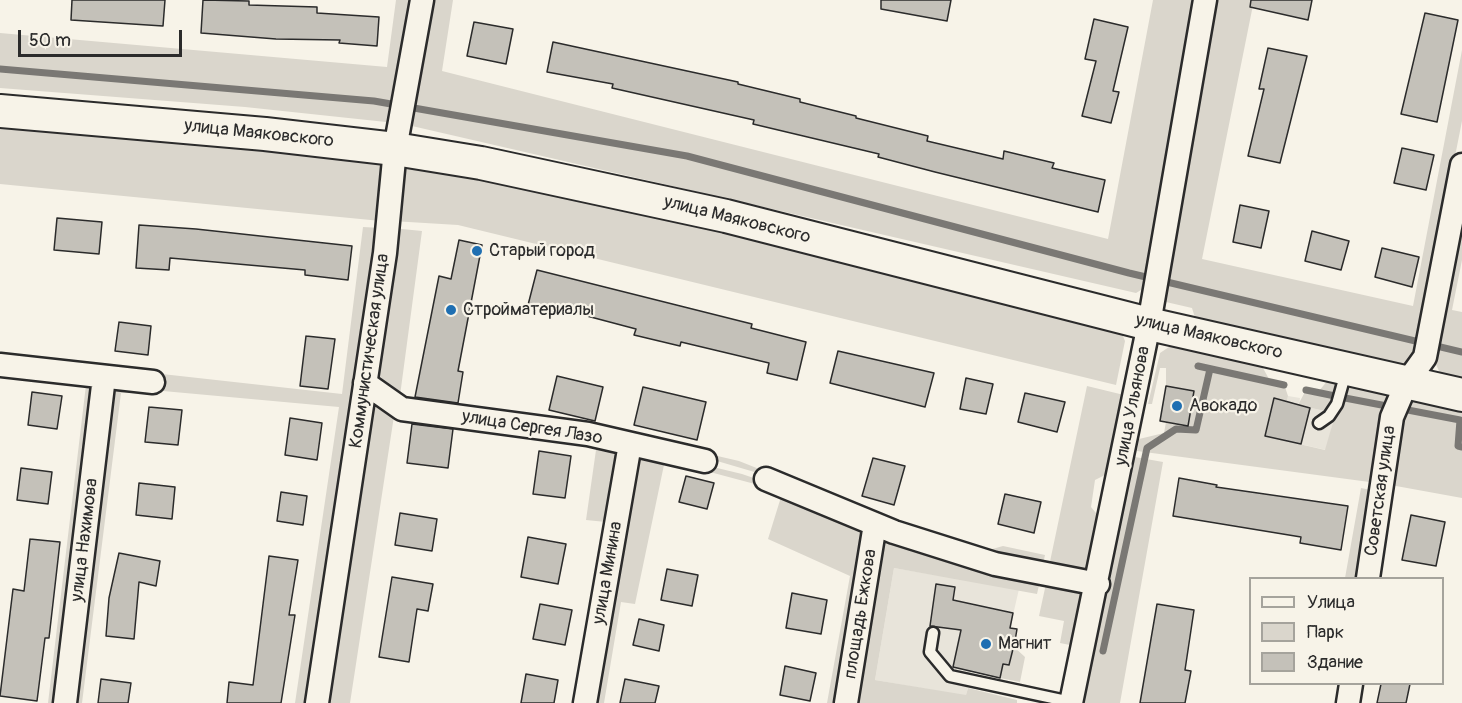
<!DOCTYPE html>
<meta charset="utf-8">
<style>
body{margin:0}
#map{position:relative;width:1462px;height:703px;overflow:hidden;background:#f7f3e8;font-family:Pangolin,sans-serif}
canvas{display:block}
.legend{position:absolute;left:1249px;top:577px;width:195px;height:108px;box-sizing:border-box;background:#f7f3e8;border:2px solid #a5a39c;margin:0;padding:8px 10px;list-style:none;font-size:18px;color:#2b2b2b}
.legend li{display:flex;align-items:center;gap:12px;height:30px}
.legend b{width:30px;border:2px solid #a5a39c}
.scale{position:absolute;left:18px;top:30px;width:164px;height:27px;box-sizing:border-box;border:3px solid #2b2b2b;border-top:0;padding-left:8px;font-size:18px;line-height:21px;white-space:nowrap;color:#2b2b2b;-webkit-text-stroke:4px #f7f3e8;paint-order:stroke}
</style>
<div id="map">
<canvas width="1462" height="703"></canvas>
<ul class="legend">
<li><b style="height:8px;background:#f7f3e8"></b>Улица</li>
<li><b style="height:16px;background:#dad6cc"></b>Парк</li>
<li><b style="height:16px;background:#c4c1b9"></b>Здание</li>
</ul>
<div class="scale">50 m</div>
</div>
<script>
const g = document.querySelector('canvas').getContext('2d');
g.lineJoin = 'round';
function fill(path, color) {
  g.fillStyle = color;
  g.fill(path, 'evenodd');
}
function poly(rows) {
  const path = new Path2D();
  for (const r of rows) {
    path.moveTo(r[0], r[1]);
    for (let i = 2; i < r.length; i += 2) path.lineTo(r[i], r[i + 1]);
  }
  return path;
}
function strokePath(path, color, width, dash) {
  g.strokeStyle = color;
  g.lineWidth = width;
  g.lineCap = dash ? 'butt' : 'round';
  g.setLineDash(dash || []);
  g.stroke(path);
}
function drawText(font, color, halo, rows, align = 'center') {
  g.font = font + ' Pangolin,sans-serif';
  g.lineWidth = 4.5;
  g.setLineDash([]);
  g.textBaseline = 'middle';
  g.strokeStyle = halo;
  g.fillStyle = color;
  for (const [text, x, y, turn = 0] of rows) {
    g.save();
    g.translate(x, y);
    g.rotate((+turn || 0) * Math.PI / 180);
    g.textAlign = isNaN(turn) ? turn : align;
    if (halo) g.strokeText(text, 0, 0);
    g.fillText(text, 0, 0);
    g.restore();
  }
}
const built = poly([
 [1288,396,1300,398,1299,405,1325,411,1333,422,1326,450,1265,436,1274,398,1287,401],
 [894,568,1019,589,1010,628,1017,629,1009,665,1003,664,1000,678,971,672,966,696,875,680]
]);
const green = poly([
 [396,0,410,0,386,122,245,107,0,88,0,33,387,67],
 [431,0,453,0,442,71,1108,239,1153,0,1195,0,1146,287,1136,293,412,126],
 [1217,0,1254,0,1202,259,1413,306,1462,50,1462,121,1420,333,1414,354,1398,370,1196,321,1192,308,1166,302,1163,294,1166,271,1204,83],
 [0,122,383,160,381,221,0,184],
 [404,162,709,220,1121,331,1125,341,1116,385,458,225,392,221],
 [1462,196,1462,260,1452,310,1462,312,1462,383,1442,378,1435,362,1433,340],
 [363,227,381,228,310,703,295,703,339,407,152,390,121,393,82,703,69,703,107,382,0,356,342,394],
 [392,228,422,231,399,403,601,429,739,461,897,524,989,550,1003,546,1045,555,1042,569,994,560,895,529,768,476,690,453,587,431,399,403,370,378],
 [1175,343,1258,359,1269,379,1284,384,1288,396,1287,401,1275,398,1265,436,1325,450,1333,422,1331,418,1344,402,1352,382,1394,390,1377,483,1137,451,1139,439,1164,433,1166,422,1188,426,1194,391,1166,386,1166,368,1160,368,1152,404,1148,404,1160,353],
 [1337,377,1333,400,1325,411,1298,405,1307,388,1319,391,1328,380],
 [100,381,61,703,48,703,86,385],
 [1087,386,1124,395,1109,473,1095,480,1091,507,1100,518,1090,577,1048,571],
 [1410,394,1462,405,1462,498,1385,484],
 [369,396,626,448,606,522,586,520,597,443,394,416,350,703,323,703],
 [634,448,742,474,1041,576,1037,594,894,568,875,680,966,695,968,688,1017,700,1017,703,827,703,850,576,768,539,781,497,766,487,665,460,635,604,621,602,604,703,590,703],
 [1135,457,1163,462,1120,703,1081,703],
 [1361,488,1376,491,1361,578,1345,578],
 [1047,579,1087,588,1075,646,1060,643,1064,621,1039,616],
 [1013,646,1025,657,1020,682,1000,678,1003,664,1009,665]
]);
const stream = poly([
 [0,69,374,101,687,156,1129,273,1462,352],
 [1198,366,1284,385],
 [1306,390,1335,396],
 [1345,398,1460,420,1458,446,1462,447],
 [1103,651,1147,448,1176,429,1196,430,1210,369]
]);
const building = poly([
 [72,0,165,0,163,26,71,20,72,0],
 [203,0,249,1,249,5,317,7,317,13,379,17,377,46,339,43,340,40,276,39,201,33,203,0],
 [881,0,951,0,947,21,881,9,881,0],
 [1251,0,1312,0,1308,20,1250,7,1251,0],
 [1425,13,1458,20,1437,122,1401,114,1425,13],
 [1094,19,1128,27,1113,91,1119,92,1111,123,1082,116,1096,61,1085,59,1094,19],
 [474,22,513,29,506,64,467,56,474,22],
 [553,42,738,82,738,84,800,99,800,102,856,116,856,118,928,136,927,141,1003,159,1004,151,1054,163,1052,168,1105,180,1098,212,935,172,878,157,879,154,753,124,754,120,612,88,613,84,547,72,553,42],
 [1268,48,1307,56,1280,163,1248,156,1264,89,1259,89,1268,48],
 [1402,148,1434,155,1426,190,1394,183,1402,148],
 [1240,205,1269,211,1261,248,1233,242,1240,205],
 [57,218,102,222,99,254,54,250,57,218],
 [139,225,196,229,352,246,348,280,305,275,305,270,170,258,169,270,136,268,139,225],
 [1312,231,1349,241,1341,270,1305,261,1312,231],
 [459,240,482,245,458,371,463,372,458,403,415,397,439,276,451,279,459,240],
 [1382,248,1419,257,1412,287,1375,277,1382,248],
 [537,270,752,324,751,328,806,342,797,380,767,373,769,363,681,342,680,346,634,335,636,329,553,307,552,311,528,305,537,270],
 [119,322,151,326,148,355,115,351,119,322],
 [306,336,335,339,328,389,300,386,306,336],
 [838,351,934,373,925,407,830,383,838,351],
 [557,376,603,387,595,421,549,410,557,376],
 [966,378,993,384,986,414,960,409,966,378],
 [1166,386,1194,391,1188,426,1160,421,1166,386],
 [643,387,706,402,697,440,634,425,643,387],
 [32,392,62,396,57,429,28,425,32,392],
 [1025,393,1065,402,1057,432,1018,422,1025,393],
 [1274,398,1310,408,1301,444,1265,436,1274,398],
 [149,407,182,410,178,445,145,442,149,407],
 [290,418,322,423,317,460,285,455,290,418],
 [412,424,453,429,448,468,407,463,412,424],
 [539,451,571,456,565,498,533,494,539,451],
 [873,458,905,466,894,505,862,496,873,458],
 [21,468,52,472,48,504,17,500,21,468],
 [686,476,714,483,707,509,679,502,686,476],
 [1179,478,1217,485,1216,487,1348,506,1341,550,1300,543,1301,537,1173,516,1179,478],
 [139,483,175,487,172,519,136,515,139,483],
 [281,492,307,496,303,525,277,521,281,492],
 [1005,494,1041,502,1034,533,998,524,1005,494],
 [400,513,437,519,432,551,395,545,400,513],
 [1411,515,1445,522,1436,566,1402,560,1411,515],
 [528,537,566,544,558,584,521,577,528,537],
 [30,539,60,542,49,638,45,638,37,701,0,696,13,589,24,591,30,539],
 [119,553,160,561,156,586,139,582,134,639,106,636,109,598,119,553],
 [269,556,298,560,289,615,295,615,281,703,227,703,229,682,253,685,269,556],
 [667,569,698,575,692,606,661,600,667,569],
 [392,577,433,584,428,611,417,609,409,662,379,657,392,577],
 [936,584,955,587,953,600,1013,613,1010,628,1017,629,1015,641,1009,665,1003,664,1000,678,953,667,961,630,930,626,936,584],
 [792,593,827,600,821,634,786,628,792,593],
 [540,604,572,610,565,645,533,639,540,604],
 [1157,604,1194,610,1185,670,1191,671,1185,703,1140,703,1157,604],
 [639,619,664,625,659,651,633,645,639,619],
 [785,666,816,673,810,701,780,695,785,666],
 [526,674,558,680,554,703,521,703,526,674],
 [101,679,131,683,128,703,98,703,101,679],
 [625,679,659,686,655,703,620,703,625,679],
 [1381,684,1410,684,1406,703,1377,703,1381,684]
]);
const lane = poly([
 [1319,423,1329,416,1337,404,1346,372],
 [933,633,930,652,950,676,1071,702]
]);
const street = poly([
 [0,365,153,382],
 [365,383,402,409,588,434,705,461],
 [766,479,894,532,995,564,1098,584],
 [1368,578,1392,417,1407,382,1425,357,1462,165],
 [65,703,104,377],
 [317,703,385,253,395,149,422,0],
 [585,703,630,444],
 [846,703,875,524],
 [1071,703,1149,324,1205,0],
 [1348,703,1351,684]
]);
const secondary = poly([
 [0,111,265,134,395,149,481,163,726,216,1149,324,1462,395]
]);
const markers = [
 [477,251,6,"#1f6fb2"],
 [451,310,6,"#1f6fb2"],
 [1177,406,6,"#1f6fb2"],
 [986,644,6,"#1f6fb2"]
];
const streetNames = [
 ["улица Маяковского",259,134,6],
 ["улица Маяковского",737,220,14],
 ["улица Маяковского",1209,337,13],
 ["Коммунистическая улица",370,351,-82],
 ["улица Ульянова",1133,406,-79],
 ["улица Сергея Лазо",532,428,9],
 ["Советская улица",1381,491,-82],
 ["улица Нахимова",85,540,-83],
 ["улица Минина",608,573,-80],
 ["площадь Ежкова",861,614,-81]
];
const poiNames = [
 ["Старый город",489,251],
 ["Стройматериалы",463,310],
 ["Авокадо",1189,406],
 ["Магнит",998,644]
];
fill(built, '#e8e4da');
fill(green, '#dad6cc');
strokePath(stream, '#7a7874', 7);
fill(building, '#c4c1b9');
strokePath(building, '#2b2b2b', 1.5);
strokePath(lane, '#2b2b2b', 15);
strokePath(street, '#2b2b2b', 27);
strokePath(secondary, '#2b2b2b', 36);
strokePath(lane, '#f7f3e8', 10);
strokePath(street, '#f7f3e8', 22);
strokePath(secondary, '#f7f3e8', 32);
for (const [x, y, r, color] of markers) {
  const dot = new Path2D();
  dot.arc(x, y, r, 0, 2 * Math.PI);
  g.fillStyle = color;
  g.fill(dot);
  strokePath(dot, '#f7f3e8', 2);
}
drawText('18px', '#2b2b2b', '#f7f3e8', streetNames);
drawText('18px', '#2b2b2b', '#f7f3e8', poiNames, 'left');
</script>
